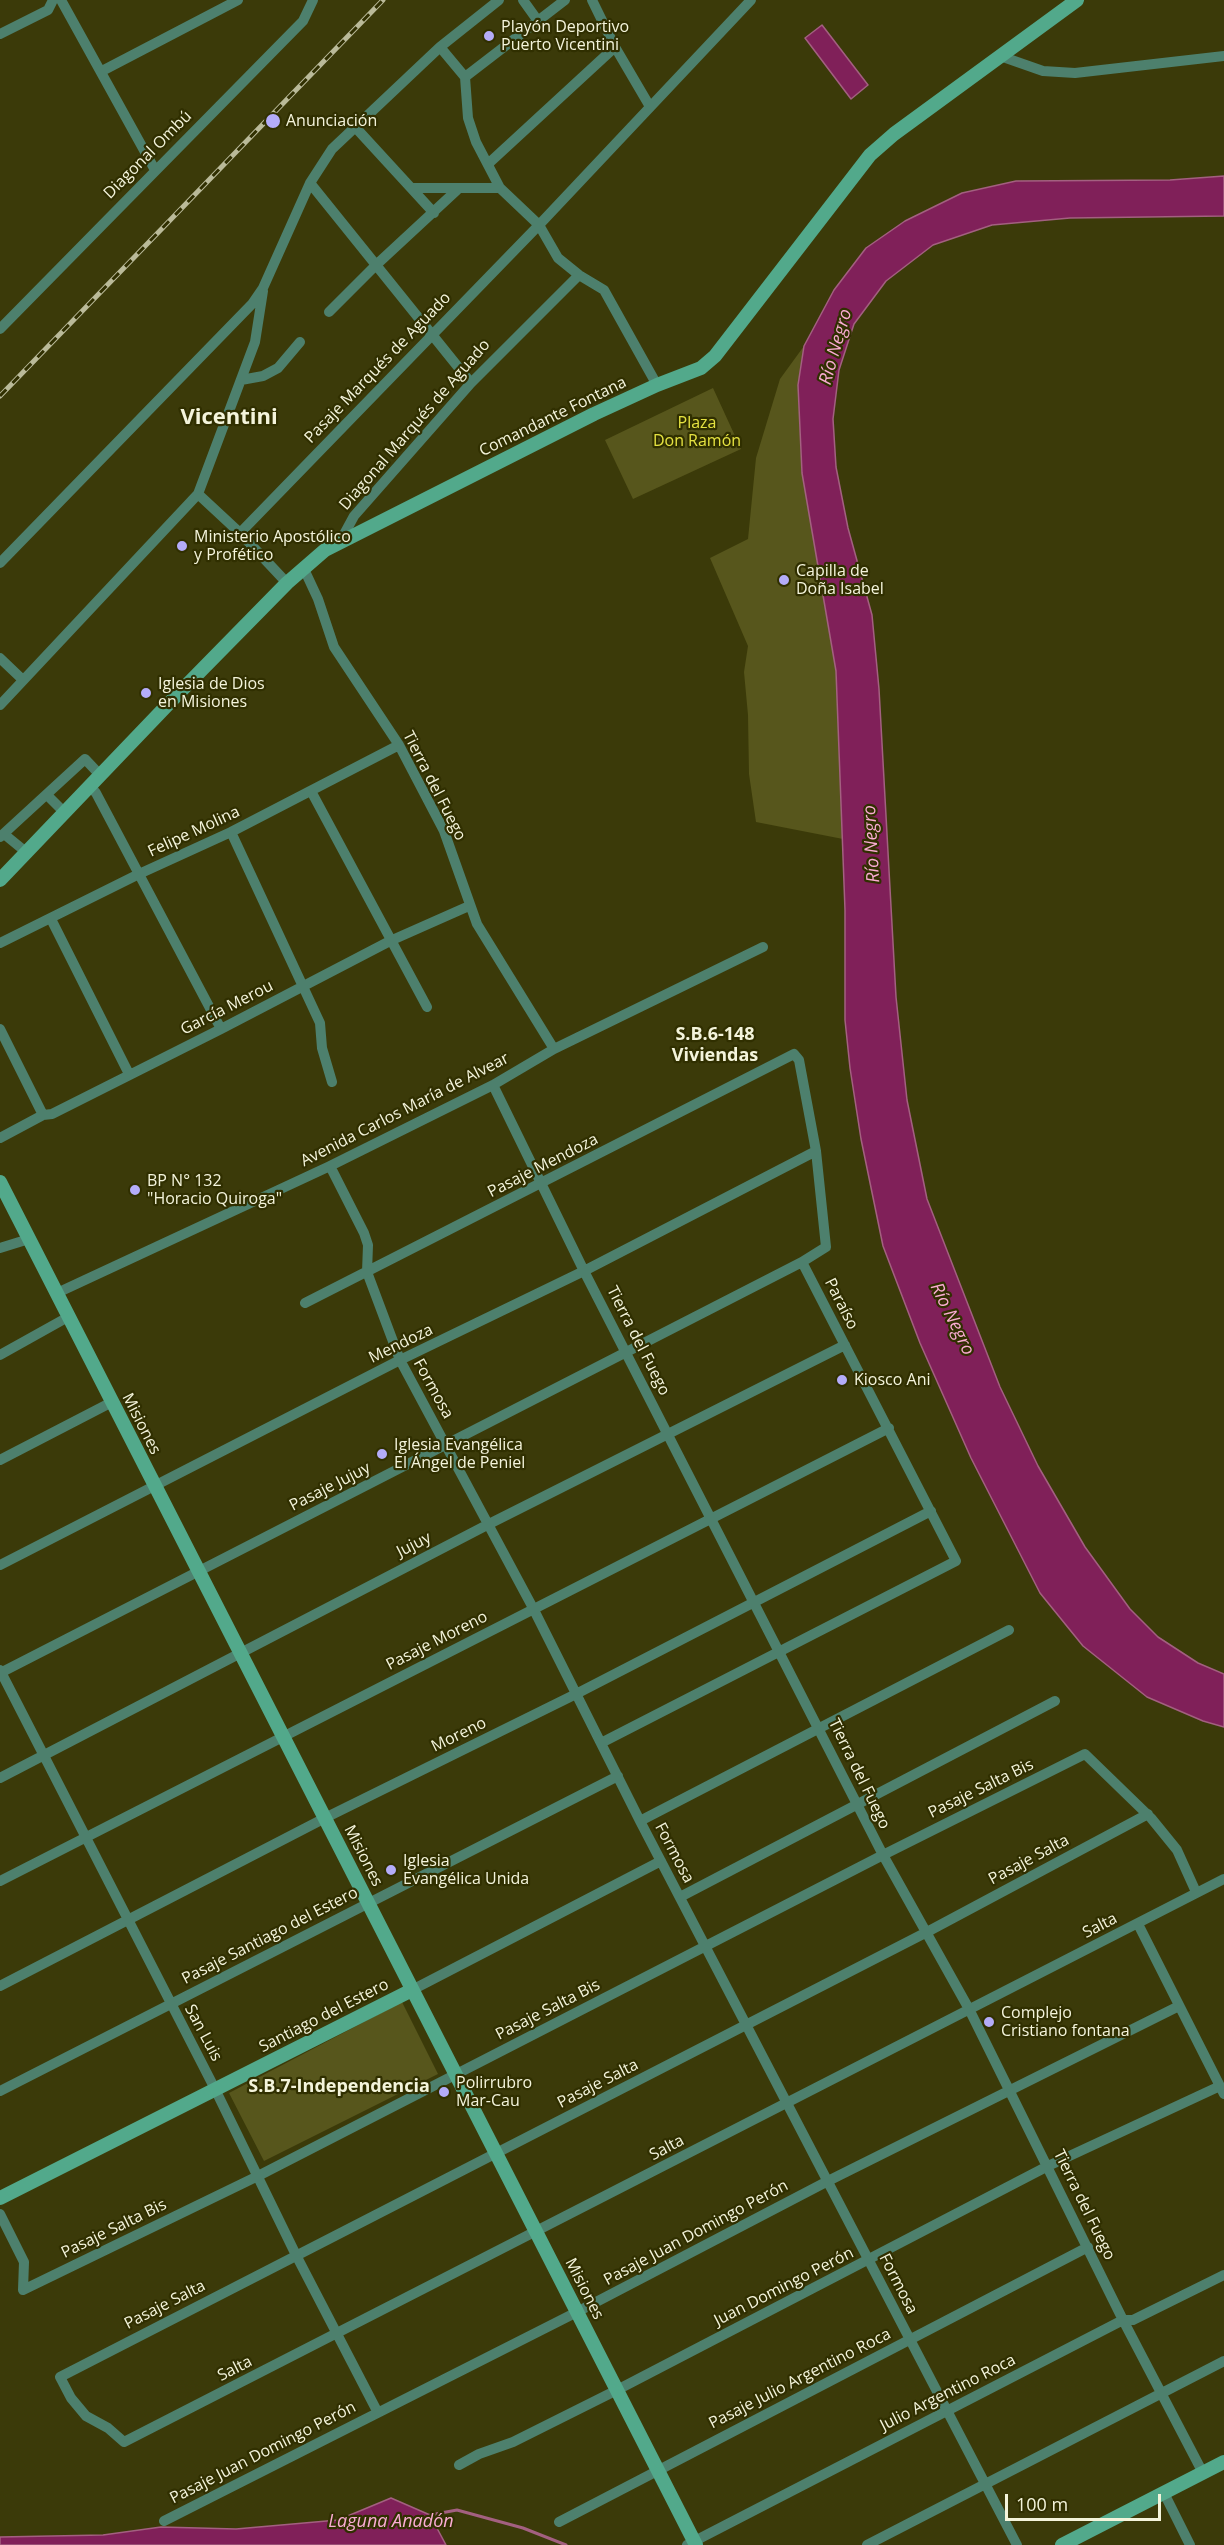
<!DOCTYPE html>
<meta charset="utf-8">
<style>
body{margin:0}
#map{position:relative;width:1224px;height:2545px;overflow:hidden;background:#3b3a09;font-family:"Open Sans",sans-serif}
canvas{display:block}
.scale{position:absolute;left:1005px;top:2494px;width:156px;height:27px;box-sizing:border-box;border:3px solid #f4f4db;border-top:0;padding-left:8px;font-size:18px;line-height:21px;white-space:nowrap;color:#f4f4db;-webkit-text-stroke:4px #302f00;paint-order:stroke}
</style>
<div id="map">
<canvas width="1224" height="2545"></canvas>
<div class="scale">100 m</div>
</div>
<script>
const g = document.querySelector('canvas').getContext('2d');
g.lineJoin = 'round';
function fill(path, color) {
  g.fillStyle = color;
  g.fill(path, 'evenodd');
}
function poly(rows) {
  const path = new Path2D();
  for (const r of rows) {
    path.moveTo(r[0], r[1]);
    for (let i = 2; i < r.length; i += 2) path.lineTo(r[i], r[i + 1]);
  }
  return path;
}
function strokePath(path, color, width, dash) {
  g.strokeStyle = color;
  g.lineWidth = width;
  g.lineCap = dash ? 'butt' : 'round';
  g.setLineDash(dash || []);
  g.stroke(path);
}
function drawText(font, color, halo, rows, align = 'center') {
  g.font = font + ' "Open Sans",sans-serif';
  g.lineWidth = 4.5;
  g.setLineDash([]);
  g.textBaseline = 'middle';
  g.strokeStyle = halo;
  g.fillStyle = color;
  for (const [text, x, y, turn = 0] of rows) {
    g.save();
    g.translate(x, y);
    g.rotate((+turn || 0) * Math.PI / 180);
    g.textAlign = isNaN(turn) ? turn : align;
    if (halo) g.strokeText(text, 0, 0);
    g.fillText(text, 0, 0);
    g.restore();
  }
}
const green = poly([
 [804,346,798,385,802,473,836,671,843,839,756,822,749,774,748,715,744,672,748,646,710,558,748,539,756,458,780,379],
 [713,388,741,449,633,499,605,440],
 [402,2002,438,2074,264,2161,229,2093]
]);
const water = poly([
 [822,25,868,85,851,99,805,38,822,25],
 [1224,176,1224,216,1070,218,992,225,933,245,886,281,854,324,839,370,833,419,836,467,848,528,872,615,879,689,896,997,907,1100,927,1199,1000,1387,1038,1466,1085,1547,1130,1609,1158,1637,1198,1663,1224,1674,1224,1727,1203,1721,1147,1697,1083,1646,1040,1593,971,1458,920,1343,883,1246,861,1139,850,1068,845,1020,845,910,836,671,802,473,798,385,804,346,834,290,866,248,905,221,962,193,1016,181,1170,180,1224,176],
 [391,2498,430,2515,446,2545,0,2545,0,2537,103,2535,161,2527,236,2529,338,2520,391,2498]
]);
const stream = poly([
 [430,2515,457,2510,523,2528,566,2545]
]);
const street = poly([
 [61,0,155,170],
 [523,0,538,21],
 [592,0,615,47,649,105],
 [0,34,48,10,53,0],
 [440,47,465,77],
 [1003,57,1043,71,1075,73,1224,56],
 [102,71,238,0],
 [356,128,434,213],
 [488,164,615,47],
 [310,183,471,383],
 [411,188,500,188,539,225,558,258,579,275,604,290,657,385],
 [500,188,476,142,468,118,465,77,565,0],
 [329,312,375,266,457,190],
 [0,329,303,21,313,0],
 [241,380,263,376,278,368,300,342],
 [198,494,240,533,287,583],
 [240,533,539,225,751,0],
 [341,540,354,516,471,383,579,275],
 [0,563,252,304,263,288,310,183,332,149,440,47,499,0],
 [304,569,318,599,334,647,399,745,444,831,477,924,554,1049],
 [0,658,23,680],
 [0,705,198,494,255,342,263,291],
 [91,787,96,793,221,1029],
 [311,791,427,1007],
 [47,795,65,813],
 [231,832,320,1023,322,1048,332,1082],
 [4,834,26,852],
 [0,837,85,759,101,776],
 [51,919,129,1074],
 [0,943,139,874,231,832,399,745],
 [0,1029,43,1115],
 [493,1085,584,1271,883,1855,969,2009,1123,2320,1203,2473],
 [0,1138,43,1115,52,1114,221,1029,390,941,469,906],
 [330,1166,364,1233,368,1245,367,1272,400,1360,533,1608,640,1821,1017,2545],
 [0,1248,29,1239],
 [57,1293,330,1166,493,1085,554,1049,763,947],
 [305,1303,794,1054,799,1060,816,1151,826,1247,802,1262,956,1561,601,1743],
 [0,1355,68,1317],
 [0,1460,112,1402],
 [0,1565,400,1360,584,1271,816,1151],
 [0,1670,215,2089,296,2255,377,2411],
 [0,1673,802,1262],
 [0,1778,489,1524,845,1345],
 [1148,1814,927,1932,60,2377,71,2398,86,2416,108,2428,124,2442,1224,1879],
 [640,1821,1009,1630],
 [0,1881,889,1428],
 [680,1897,1055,1701],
 [1138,1924,1224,2094],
 [0,1986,325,1818,576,1694,931,1511],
 [412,1990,661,1861],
 [0,2091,618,1776],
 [0,2214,24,2262,23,2290,258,2176,883,1855,1085,1754,1151,1818,1177,1850,1196,1892],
 [459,2465,479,2454,513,2442,617,2390,1048,2166,1220,2086],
 [1164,2493,1190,2545],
 [164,2521,577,2312,828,2181,1179,2006],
 [559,2522,1088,2247],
 [687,2545,1123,2320,1133,2320,1224,2275],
 [867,2545,1224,2361]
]);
const secondary = poly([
 [0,880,175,697,287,583,325,550,594,414,657,385,701,368,715,356,870,155,894,134,1077,0],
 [0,1182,696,2545],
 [0,2198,412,1990],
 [1062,2545,1224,2462]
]);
const rail = poly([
 [0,396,383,0]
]);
const markers = [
 [489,36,6,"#b4acf9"],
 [273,121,8,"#b4acf9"],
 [182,546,6,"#b4acf9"],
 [784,580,6,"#b4acf9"],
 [146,693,6,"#b4acf9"],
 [135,1190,6,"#b4acf9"],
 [842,1380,6,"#b4acf9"],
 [382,1454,6,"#b4acf9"],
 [391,1870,6,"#b4acf9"],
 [989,2022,6,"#b4acf9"],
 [444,2092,6,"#b4acf9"]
];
const poiNames = [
 ["Playón Deportivo",501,27],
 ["Puerto Vicentini",501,45],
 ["Anunciación",286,121],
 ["Ministerio Apostólico",194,537],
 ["y Profético",194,555],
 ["Capilla de",796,571],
 ["Doña Isabel",796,589],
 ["Iglesia de Dios",158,684],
 ["en Misiones",158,702],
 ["BP N° 132",147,1181],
 ["\"Horacio Quiroga\"",147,1199],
 ["Kiosco Ani",854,1380],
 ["Iglesia Evangélica",394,1445],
 ["El Ángel de Peniel",394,1463],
 ["Iglesia",403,1861],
 ["Evangélica Unida",403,1879],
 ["Complejo",1001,2013],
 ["Cristiano fontana",1001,2031],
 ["Polirrubro",456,2083],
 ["Mar-Cau",456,2101]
];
const streetNames = [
 ["Diagonal Ombú",148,155,-45],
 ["Pasaje Marqués de Aguado",378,368,-46],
 ["Comandante Fontana",553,417,-26],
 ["Diagonal Marqués de Aguado",415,425,-49],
 ["Tierra del Fuego",434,786,63],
 ["Felipe Molina",194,832,-25],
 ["García Merou",227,1008,-27],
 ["Avenida Carlos María de Alvear",405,1110,-27],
 ["Pasaje Mendoza",543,1166,-27],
 ["Paraíso",841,1304,63],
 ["Tierra del Fuego",638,1341,63],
 ["Mendoza",401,1344,-26],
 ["Formosa",433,1389,61],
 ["Misiones",141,1424,63],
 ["Pasaje Jujuy",330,1487,-27],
 ["Jujuy",414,1545,-27],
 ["Pasaje Moreno",437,1641,-27],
 ["Moreno",459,1735,-26],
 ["Tierra del Fuego",859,1774,64],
 ["Pasaje Salta Bis",981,1789,-26],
 ["Formosa",674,1853,62],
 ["Misiones",363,1856,63],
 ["Pasaje Salta",1029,1860,-28],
 ["Salta",1100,1926,-27],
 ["Pasaje Santiago del Estero",270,1936,-27],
 ["Pasaje Salta Bis",548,2010,-27],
 ["Santiago del Estero",324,2016,-27],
 ["San Luis",203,2033,62],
 ["Pasaje Salta",598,2084,-27],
 ["Salta",667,2148,-28],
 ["Tierra del Fuego",1084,2205,64],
 ["Pasaje Salta Bis",114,2229,-26],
 ["Pasaje Juan Domingo Perón",696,2233,-28],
 ["Formosa",898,2284,63],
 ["Juan Domingo Perón",784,2287,-27],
 ["Misiones",584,2289,63],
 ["Pasaje Salta",165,2305,-27],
 ["Salta",235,2369,-27],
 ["Pasaje Julio Argentino Roca",800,2379,-27],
 ["Julio Argentino Roca",948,2393,-27],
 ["Pasaje Juan Domingo Perón",263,2453,-27]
];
const parkNames = [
 ["Plaza",697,423],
 ["Don Ramón",697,441]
];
const waterNames = [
 ["Río Negro",836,347,-74],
 ["Río Negro",872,844,-93],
 ["Río Negro",952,1319,64],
 ["Laguna Anadón",391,2522]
];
const neighbourhoodNames = [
 ["S.B.6-148",715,1035],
 ["Viviendas",715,1056],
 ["S.B.7-Independencia",339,2087]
];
const districtNames = [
 ["Vicentini",229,418]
];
fill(green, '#57561c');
fill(water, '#802059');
strokePath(water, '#a36080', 1.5);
strokePath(stream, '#a36080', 3);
strokePath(street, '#4d806d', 10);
strokePath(secondary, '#52a98b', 14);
strokePath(rail, '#baba99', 5);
strokePath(rail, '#302f00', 3, [9]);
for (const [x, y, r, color] of markers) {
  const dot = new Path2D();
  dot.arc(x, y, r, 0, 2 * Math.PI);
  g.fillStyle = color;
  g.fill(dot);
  strokePath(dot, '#302f00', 2);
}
drawText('16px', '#f4f4db', '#302f00', poiNames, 'left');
drawText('16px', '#f4f4db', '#302f00', streetNames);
drawText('16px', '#e5e241', '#302f00', parkNames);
drawText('italic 18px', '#faacd3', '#302f00', waterNames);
drawText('bold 18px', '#f4f4db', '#302f00', neighbourhoodNames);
drawText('bold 22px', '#f4f4db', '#302f00', districtNames);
</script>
